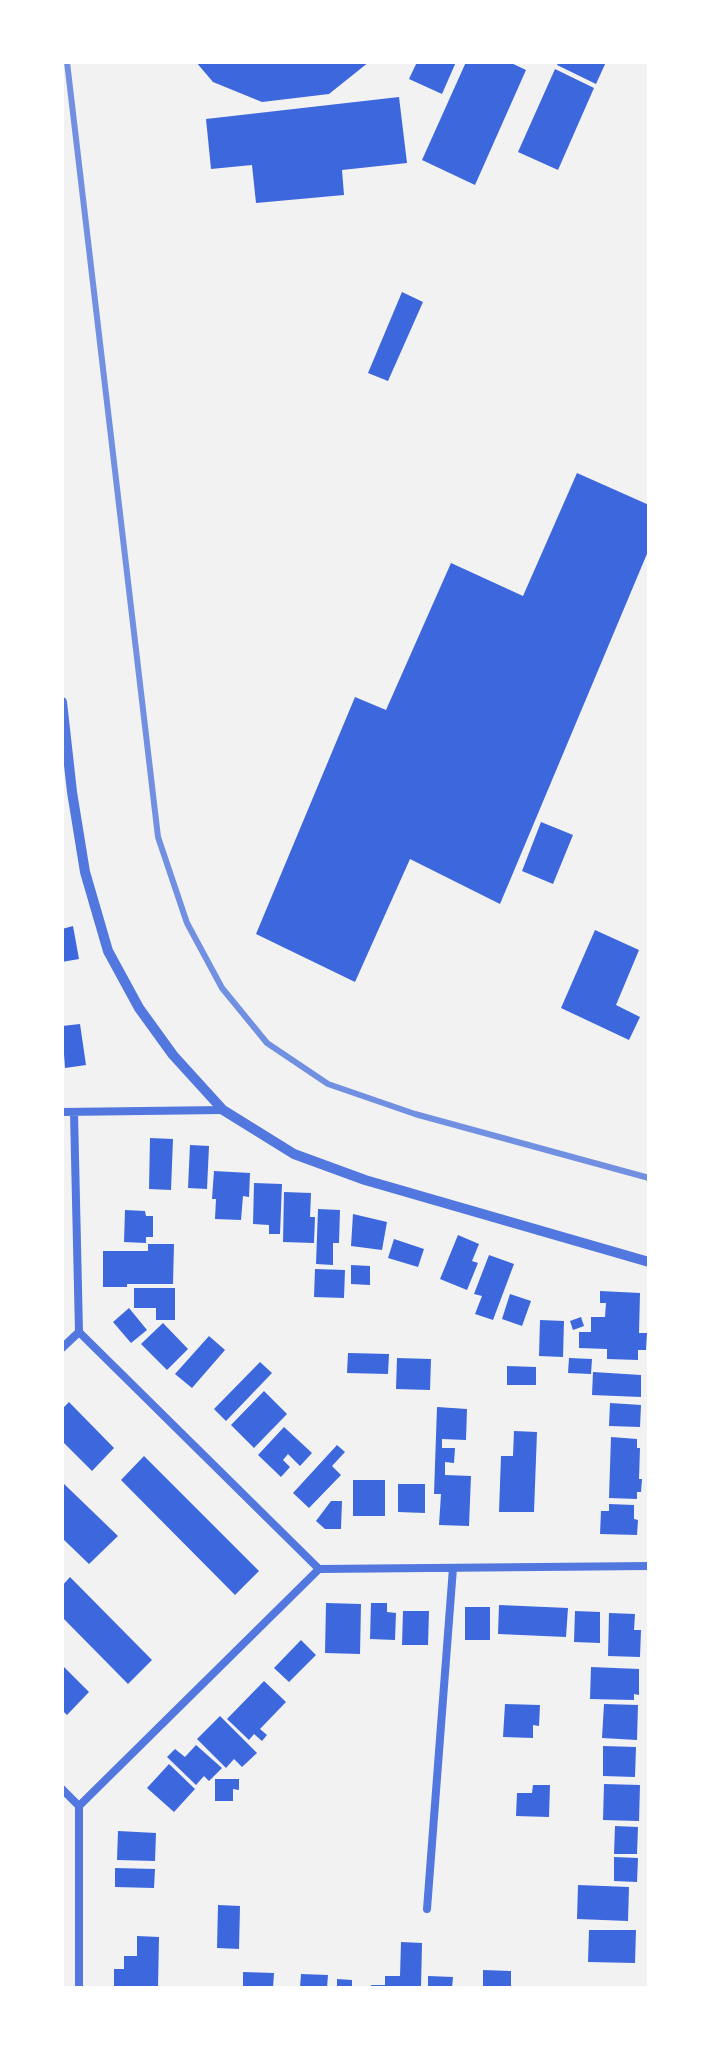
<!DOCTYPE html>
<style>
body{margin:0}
#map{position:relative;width:711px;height:2050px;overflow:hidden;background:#f2f2f2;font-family:Karla,sans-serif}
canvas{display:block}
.frame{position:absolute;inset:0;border:64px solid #fff;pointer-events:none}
</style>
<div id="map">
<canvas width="711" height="2050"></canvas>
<div class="frame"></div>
</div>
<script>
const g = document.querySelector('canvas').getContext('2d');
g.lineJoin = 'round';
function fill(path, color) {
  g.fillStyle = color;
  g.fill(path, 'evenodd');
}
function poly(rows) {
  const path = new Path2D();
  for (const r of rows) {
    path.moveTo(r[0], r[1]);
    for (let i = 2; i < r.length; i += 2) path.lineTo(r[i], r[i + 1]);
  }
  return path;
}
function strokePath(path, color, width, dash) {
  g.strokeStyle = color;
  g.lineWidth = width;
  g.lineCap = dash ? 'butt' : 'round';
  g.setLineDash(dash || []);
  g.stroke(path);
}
const building = poly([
 [196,62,369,62,329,94,262,102,213,82],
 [417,62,456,62,442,94,409,79],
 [466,62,509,62,526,70,475,185,422,160],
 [559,62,606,62,596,84,557,65],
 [555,69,594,88,558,170,518,152],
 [399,97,407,163,342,170,344,195,256,203,252,165,211,169,206,119],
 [402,292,423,302,388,381,368,373],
 [577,473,649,505,649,549,500,904,410,859,355,982,256,934,355,697,386,710,451,563,523,596],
 [541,822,573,835,553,884,522,871],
 [73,926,79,959,62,962,62,929],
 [595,930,639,950,616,1005,640,1017,629,1040,561,1008],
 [80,1024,86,1065,65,1068,62,1026],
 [150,1138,173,1139,171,1190,149,1189],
 [190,1145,209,1146,207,1189,188,1188],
 [214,1171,250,1173,249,1197,243,1196,241,1220,215,1219,216,1199,212,1199],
 [254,1183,282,1184,280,1234,269,1234,269,1225,253,1224],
 [284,1192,311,1193,310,1217,315,1217,314,1243,283,1242],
 [318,1209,340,1210,339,1243,333,1243,333,1265,316,1264],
 [125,1210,145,1211,146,1216,153,1216,153,1237,146,1237,146,1243,124,1242],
 [353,1214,387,1222,382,1250,351,1246],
 [458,1235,479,1244,472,1261,478,1263,467,1290,440,1279],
 [394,1239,424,1249,418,1267,388,1258],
 [148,1244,174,1244,173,1284,127,1284,127,1287,103,1287,103,1251,148,1251],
 [489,1255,514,1264,493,1320,475,1314,482,1296,474,1294],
 [351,1265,370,1266,370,1285,351,1284],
 [315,1269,345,1270,344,1298,314,1297],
 [134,1288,175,1288,175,1320,156,1320,156,1308,134,1308],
 [600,1291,640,1293,639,1333,647,1333,646,1350,638,1350,638,1360,607,1359,607,1349,579,1348,579,1332,591,1332,591,1317,605,1317,606,1303,600,1303],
 [510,1294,531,1301,522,1326,502,1319],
 [129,1308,147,1330,131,1343,113,1322],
 [581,1317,584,1326,573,1330,570,1321],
 [540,1320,564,1321,563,1357,539,1356],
 [163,1323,188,1349,167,1370,141,1344],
 [209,1336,225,1350,192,1388,175,1374],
 [348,1353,389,1354,388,1374,347,1373],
 [397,1358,431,1359,430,1390,396,1389],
 [569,1358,592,1359,591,1374,568,1373],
 [260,1362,272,1373,226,1421,214,1409],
 [507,1366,536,1367,536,1385,507,1385],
 [593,1372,641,1375,641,1397,592,1395],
 [264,1391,287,1414,254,1448,231,1425],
 [69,1402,114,1448,92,1471,62,1441,62,1409],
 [610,1403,641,1405,640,1427,609,1426],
 [437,1407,467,1409,466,1440,442,1439,442,1448,455,1448,454,1463,445,1462,445,1475,471,1476,469,1526,439,1525,441,1494,434,1494],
 [284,1427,312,1453,300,1466,288,1454,283,1460,290,1467,281,1477,258,1455],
 [514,1431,537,1432,534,1512,499,1512,501,1456,513,1456],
 [611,1437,637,1439,637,1448,640,1448,639,1479,642,1479,641,1492,637,1492,637,1499,609,1498],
 [337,1445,345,1452,332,1466,341,1475,309,1508,293,1493],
 [144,1456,259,1571,235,1595,121,1480],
 [353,1480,385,1480,385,1516,353,1516],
 [62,1482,118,1536,89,1564,62,1538],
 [398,1484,425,1484,425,1513,398,1512],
 [331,1501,342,1501,341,1529,325,1529,316,1521],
 [609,1504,634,1505,634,1519,638,1520,637,1535,600,1534,601,1511,609,1511],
 [70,1577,152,1660,128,1684,62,1617,62,1586],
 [326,1603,361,1604,360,1654,325,1653],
 [371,1603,387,1603,387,1612,396,1613,395,1640,370,1639],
 [499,1605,568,1608,566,1637,498,1634],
 [465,1607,490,1607,490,1640,465,1640],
 [403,1611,429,1611,428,1645,402,1645],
 [575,1611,600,1612,600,1643,574,1642],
 [609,1613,635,1614,634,1630,641,1630,640,1657,608,1656],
 [301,1640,316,1655,289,1682,274,1668],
 [62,1665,89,1692,67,1715,62,1710],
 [591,1667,639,1669,639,1695,634,1694,634,1700,590,1699],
 [264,1681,286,1702,260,1729,267,1735,262,1741,254,1734,249,1740,227,1719],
 [505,1704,540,1705,539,1726,533,1725,533,1738,503,1737],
 [604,1704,638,1705,637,1740,602,1738],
 [220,1716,257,1753,242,1767,234,1759,226,1768,197,1739],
 [196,1745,222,1768,209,1781,204,1776,196,1785,167,1757,175,1749,185,1757],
 [603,1746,636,1747,635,1777,603,1776],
 [169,1764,195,1789,174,1812,147,1788],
 [215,1779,239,1779,239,1790,233,1789,233,1801,215,1801],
 [604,1784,640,1785,639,1821,603,1820],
 [533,1785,550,1785,549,1817,516,1816,517,1793,532,1793],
 [615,1826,638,1827,637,1854,614,1854],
 [118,1831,156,1833,155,1861,117,1860],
 [614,1857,638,1858,637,1882,614,1881],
 [115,1868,155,1869,154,1888,115,1887],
 [578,1885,629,1887,628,1921,577,1919],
 [218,1905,240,1906,239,1949,217,1948],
 [589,1930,636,1930,635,1963,588,1962],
 [137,1936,159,1937,158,1988,114,1987,114,1969,124,1969,124,1956,137,1956],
 [401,1942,422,1943,421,1988,371,1988,371,1985,385,1985,385,1976,400,1976],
 [483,1970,511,1971,511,1988,483,1988],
 [243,1972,274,1973,273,1988,243,1988],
 [301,1974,328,1975,327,1988,300,1988],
 [428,1976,453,1977,452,1988,428,1988],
 [337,1979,352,1980,352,1988,337,1988]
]);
const minor = poly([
 [62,1112,223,1110],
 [74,1113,79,1332],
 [62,1348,79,1332,319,1569,79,1806,62,1789],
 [319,1569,649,1566],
 [427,1909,453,1568],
 [79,1988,79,1806]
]);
const tertiary = poly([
 [62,702,72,792,85,872,108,951,139,1008,173,1055,223,1110,294,1154,365,1180,649,1262]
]);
const rail = poly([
 [67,62,158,837,187,923,222,988,267,1043,328,1084,415,1114,649,1178]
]);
fill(building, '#3d67dc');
strokePath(minor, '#5277de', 8);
strokePath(tertiary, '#5277de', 10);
strokePath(rail, '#7290e2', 6);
</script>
